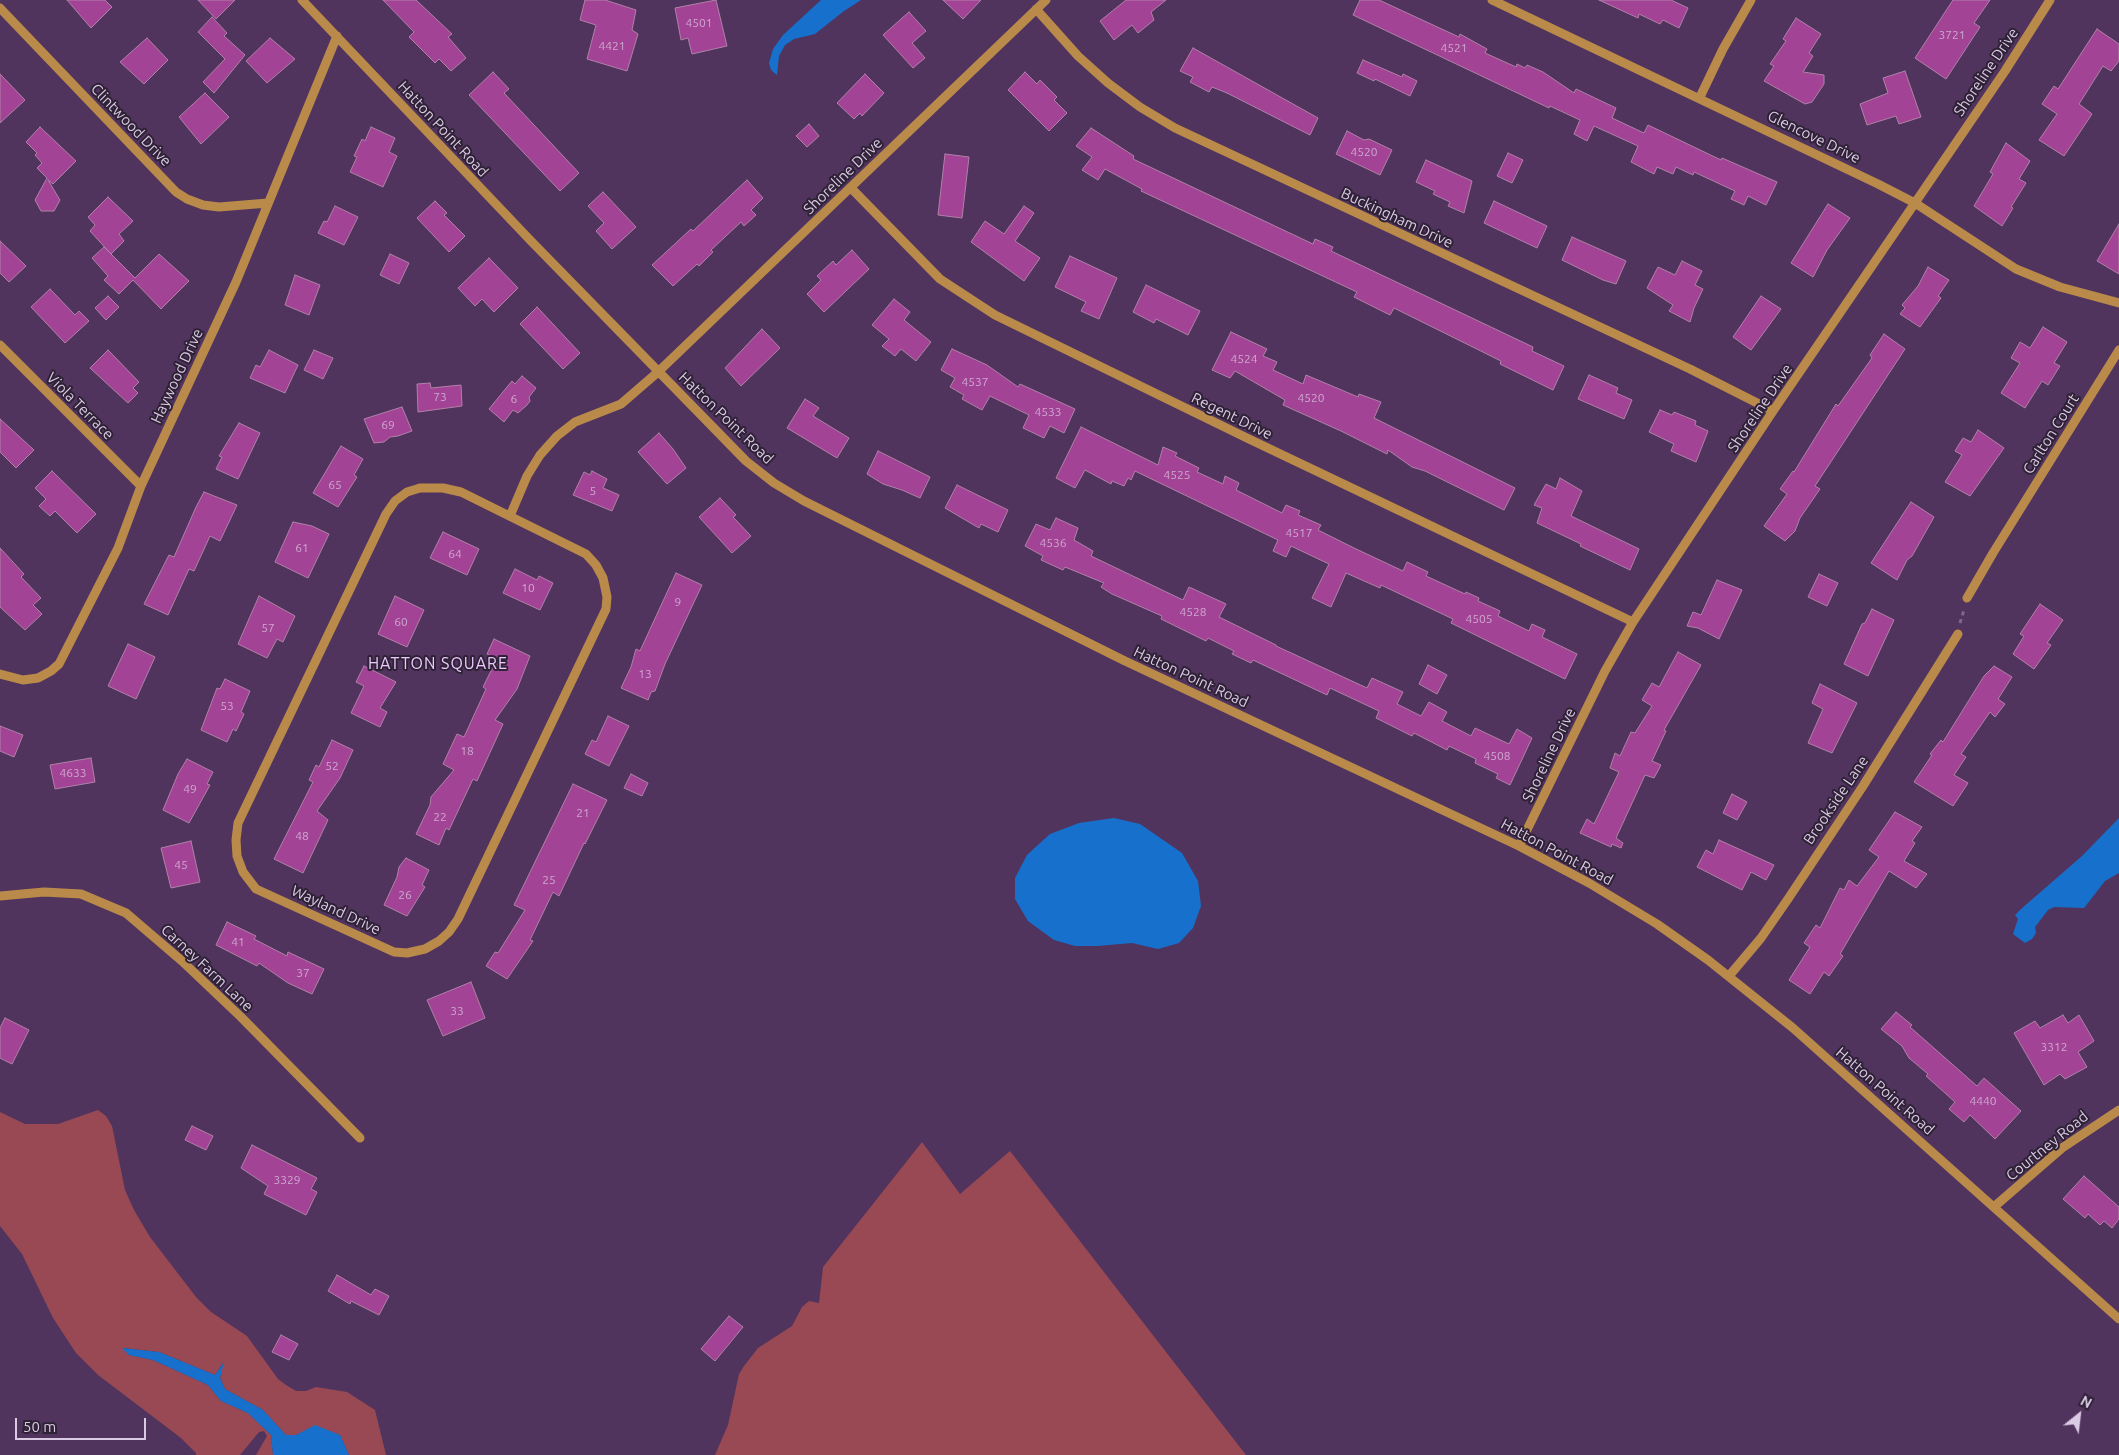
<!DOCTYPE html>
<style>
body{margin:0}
#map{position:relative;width:2119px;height:1455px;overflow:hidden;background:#50345e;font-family:Ubuntu,sans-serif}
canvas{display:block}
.north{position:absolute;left:2054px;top:1390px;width:50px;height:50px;-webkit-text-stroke:4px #2f2236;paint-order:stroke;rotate:29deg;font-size:14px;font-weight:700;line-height:20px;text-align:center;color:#dbcae4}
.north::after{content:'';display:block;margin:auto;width:18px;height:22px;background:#dbcae4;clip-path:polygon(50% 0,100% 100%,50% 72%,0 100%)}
.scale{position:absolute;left:15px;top:1418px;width:131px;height:22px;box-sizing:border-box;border:2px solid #dbcae4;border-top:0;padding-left:6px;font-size:15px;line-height:18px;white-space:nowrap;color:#dbcae4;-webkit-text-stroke:4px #2f2236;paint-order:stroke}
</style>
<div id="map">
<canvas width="2119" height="1455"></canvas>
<div class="north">N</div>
<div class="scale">50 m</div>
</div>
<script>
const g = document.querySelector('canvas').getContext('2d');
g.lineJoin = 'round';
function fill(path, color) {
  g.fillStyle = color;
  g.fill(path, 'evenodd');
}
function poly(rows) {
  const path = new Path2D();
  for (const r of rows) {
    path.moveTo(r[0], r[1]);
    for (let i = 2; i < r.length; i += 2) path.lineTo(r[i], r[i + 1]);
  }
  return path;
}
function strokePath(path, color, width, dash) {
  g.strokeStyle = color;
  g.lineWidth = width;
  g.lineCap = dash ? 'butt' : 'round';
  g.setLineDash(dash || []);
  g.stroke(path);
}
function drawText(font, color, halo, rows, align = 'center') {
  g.font = font + ' Ubuntu,sans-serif';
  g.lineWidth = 4;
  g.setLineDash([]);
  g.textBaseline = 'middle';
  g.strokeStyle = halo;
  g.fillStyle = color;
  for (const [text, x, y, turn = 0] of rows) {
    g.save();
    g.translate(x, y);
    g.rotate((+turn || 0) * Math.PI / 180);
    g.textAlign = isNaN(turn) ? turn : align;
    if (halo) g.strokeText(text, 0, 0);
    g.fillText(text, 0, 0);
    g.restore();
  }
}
const green = poly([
 [98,1110,106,1116,112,1126,125,1190,134,1210,150,1237,196,1297,211,1312,247,1336,278,1379,286,1385,296,1391,306,1391,316,1387,347,1392,375,1410,386,1455,349,1455,340,1435,315,1426,296,1435,286,1435,263,1410,225,1389,220,1378,223,1363,215,1375,159,1352,123,1348,129,1355,153,1360,208,1385,221,1401,248,1413,271,1435,273,1455,256,1455,267,1436,264,1431,259,1432,240,1455,196,1455,196,1453,181,1438,98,1375,76,1353,53,1318,22,1254,0,1226,0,1112,25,1124,58,1124],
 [922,1142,960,1194,1010,1151,1246,1455,715,1455,728,1425,739,1374,744,1366,758,1348,792,1326,802,1307,809,1301,819,1303,823,1267]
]);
const water = poly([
 [821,0,861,0,844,11,815,34,794,39,785,45,779,56,777,75,771,70,769,63,773,49,783,35],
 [1114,818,1140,824,1182,853,1198,881,1201,906,1193,928,1179,943,1158,949,1132,943,1097,946,1075,946,1054,940,1028,921,1015,899,1015,878,1027,855,1050,834,1079,823],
 [2119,818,2119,873,2105,881,2084,908,2054,907,2048,910,2035,927,2036,933,2032,939,2025,943,2013,934,2018,919,2015,915,2021,909,2082,856],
 [122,1348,159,1352,215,1375,224,1362,220,1378,225,1389,263,1410,286,1435,296,1435,315,1425,340,1435,349,1455,273,1455,271,1435,248,1413,221,1401,208,1385,153,1360,129,1355]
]);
const building = poly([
 [67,0,105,0,112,7,91,28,67,0],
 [198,0,235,0,216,19,198,0],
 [383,0,416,0,452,34,448,37,466,58,451,71,439,59,435,63,409,37,414,32,383,0],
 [585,0,605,0,636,10,632,30,638,34,627,71,587,59,596,25,580,20,585,0],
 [716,0,727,46,692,54,688,38,681,40,675,8,716,0],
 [943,0,981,0,963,19,943,0],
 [1126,0,1166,0,1151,12,1154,20,1138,33,1132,25,1114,40,1100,21,1126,0],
 [1360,0,1379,0,1459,37,1460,34,1487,49,1485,53,1516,67,1517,64,1525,68,1527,65,1543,72,1574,93,1576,89,1616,108,1612,118,1644,133,1648,125,1721,160,1722,158,1777,182,1766,205,1748,196,1744,205,1731,199,1735,191,1694,172,1693,175,1676,167,1673,174,1657,167,1654,174,1631,162,1638,146,1594,126,1587,141,1574,134,1580,120,1550,106,1549,108,1353,15,1360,0],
 [1599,0,1671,0,1688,8,1679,28,1663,20,1660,24,1639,14,1638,18,1599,0],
 [1953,0,1990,0,1974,23,1980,27,1946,79,1915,58,1953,0],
 [909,12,926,31,912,43,925,58,913,68,883,35,909,12],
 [212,17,227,33,224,36,245,55,214,93,203,82,225,59,198,32,212,17],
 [1796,18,1821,34,1809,53,1813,56,1803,72,1824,75,1824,84,1812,102,1805,104,1764,81,1774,66,1770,64,1786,41,1783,39,1796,18],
 [2097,29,2119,44,2119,61,2111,71,2103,66,2079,104,2092,114,2064,156,2039,140,2057,114,2042,104,2054,86,2058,89,2097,29],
 [147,38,168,60,144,84,120,62,147,38],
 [270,38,295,59,267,83,246,61,270,38],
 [1193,48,1318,118,1310,135,1227,93,1212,87,1209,92,1190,82,1193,77,1180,71,1193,48],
 [1363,60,1402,77,1403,74,1417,81,1410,96,1375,79,1374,81,1357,73,1363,60],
 [1905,71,1921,117,1899,124,1896,116,1867,125,1860,104,1888,93,1883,78,1905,71],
 [493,72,509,89,504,93,579,173,560,191,469,95,493,72],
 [1025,72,1037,84,1040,80,1057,97,1054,100,1067,113,1049,131,1008,90,1025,72],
 [0,74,25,100,0,123,0,74],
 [865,74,884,93,862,116,860,113,854,119,837,103,865,74],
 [205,93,229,117,201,144,179,117,205,93],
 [809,124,819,136,807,147,796,136,809,124],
 [40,127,76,161,53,184,48,180,60,200,54,211,41,211,35,200,47,178,37,168,42,163,35,155,37,153,26,142,40,127],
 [371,127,395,138,389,152,397,156,383,187,350,172,357,157,354,156,362,139,365,141,371,127],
 [1091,128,1134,156,1133,159,1313,244,1315,239,1333,247,1331,251,1533,347,1532,351,1564,366,1553,390,1500,364,1501,361,1394,308,1390,315,1354,297,1357,292,1141,191,1142,189,1105,169,1098,180,1082,170,1092,157,1076,146,1091,128],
 [1347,131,1364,140,1369,139,1392,150,1380,175,1336,154,1347,131],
 [2006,143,2030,161,2019,179,2026,183,2011,207,2013,208,2002,226,1974,206,1993,174,1990,172,2006,143],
 [1508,153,1523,160,1512,183,1497,176,1508,153],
 [945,154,969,157,962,218,938,215,945,154],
 [1426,160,1472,181,1464,213,1448,206,1450,202,1433,194,1435,191,1416,182,1426,160],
 [747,180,763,198,751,210,756,215,744,226,741,222,711,250,713,252,699,266,697,264,673,286,652,265,691,229,693,231,747,180],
 [603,192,636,227,612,249,596,231,604,223,588,206,603,192],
 [108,197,133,221,119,234,124,241,111,254,90,231,95,225,88,217,108,197],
 [435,201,447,213,444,215,465,236,449,252,417,218,435,201],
 [1494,201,1547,226,1537,248,1484,223,1494,201],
 [1828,204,1850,218,1827,250,1813,277,1791,263,1828,204],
 [335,206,358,217,344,245,318,233,324,221,327,222,335,206],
 [1024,206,1034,213,1015,241,1040,258,1024,281,971,242,985,221,1004,234,1024,206],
 [2119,224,2119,274,2097,261,2119,224],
 [1572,237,1626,261,1616,284,1603,280,1562,260,1572,237],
 [0,241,26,266,9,282,0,273,0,241],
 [104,247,135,278,159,254,189,281,161,309,133,280,119,294,104,280,108,276,92,258,104,247],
 [852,250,869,269,824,312,807,294,821,280,817,276,833,261,836,265,852,250],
 [390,254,409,263,399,284,380,275,390,254],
 [1070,256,1117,278,1099,319,1081,311,1086,302,1055,287,1070,256],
 [489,258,518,288,494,312,482,299,475,306,458,288,489,258],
 [1682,261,1702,271,1695,285,1703,289,1694,308,1690,322,1669,311,1673,305,1647,288,1658,267,1675,275,1682,261],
 [1928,267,1949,280,1938,296,1941,298,1920,327,1900,314,1905,308,1902,305,1918,286,1928,267],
 [295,275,320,285,309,315,285,305,295,275],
 [1146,285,1200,311,1188,335,1156,319,1154,323,1133,312,1146,285],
 [50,289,75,315,79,311,89,321,65,343,31,307,50,289],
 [108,296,119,307,106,320,95,308,108,296],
 [1761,296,1781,309,1751,350,1733,337,1761,296],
 [894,299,910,312,904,320,931,342,916,361,901,349,895,356,882,346,889,339,872,325,894,299],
 [537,307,580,353,563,369,520,324,537,307],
 [2043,327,2067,342,2054,363,2060,366,2048,385,2042,381,2025,408,2001,393,2020,363,2011,358,2020,342,2030,348,2043,327],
 [762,329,780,348,741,386,725,368,762,329],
 [1231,332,1267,349,1263,356,1277,362,1273,370,1303,384,1306,375,1358,397,1359,394,1381,402,1374,418,1515,488,1504,510,1425,471,1412,467,1388,450,1387,454,1341,431,1283,405,1285,400,1235,371,1230,378,1212,370,1231,332],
 [1884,334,1905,349,1815,486,1820,489,1800,518,1795,531,1785,541,1764,526,1787,494,1780,489,1793,471,1794,472,1836,404,1838,406,1872,358,1870,355,1884,334],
 [952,349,987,365,1018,387,1020,384,1075,409,1064,433,1050,426,1044,438,1023,428,1029,415,990,396,982,410,962,399,964,395,950,387,955,378,941,370,952,349],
 [108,350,139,382,133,388,138,393,128,403,90,368,108,350],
 [269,350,298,365,285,393,250,378,256,365,260,367,269,350],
 [314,350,333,358,323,379,304,370,314,350],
 [1589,375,1618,388,1616,393,1632,400,1624,419,1578,399,1589,375],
 [522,376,536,388,529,397,530,401,527,405,518,413,513,410,504,422,489,409,512,381,515,384,522,376],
 [430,383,431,388,461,385,462,406,418,412,417,384,430,383],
 [805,399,819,408,813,416,849,438,837,458,787,428,805,399],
 [402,407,412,431,398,436,390,437,384,442,374,443,364,419,402,407],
 [1660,410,1672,415,1674,412,1696,421,1695,425,1708,431,1696,462,1671,451,1674,444,1649,432,1660,410],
 [0,419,34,450,16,468,0,452,0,419],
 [239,423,260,433,238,479,216,469,222,457,219,456,239,423],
 [1081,427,1158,465,1163,447,1177,453,1175,456,1199,468,1197,472,1223,484,1225,476,1239,483,1236,490,1282,513,1286,505,1300,511,1298,515,1321,525,1318,530,1354,548,1403,571,1407,562,1428,572,1426,576,1465,594,1466,592,1479,598,1478,601,1500,611,1498,616,1529,631,1532,624,1545,630,1542,637,1577,654,1565,679,1451,623,1453,619,1381,585,1380,588,1346,573,1331,607,1312,598,1329,564,1291,546,1286,557,1273,551,1278,540,1135,471,1131,480,1128,478,1124,486,1112,481,1111,484,1085,470,1075,488,1056,478,1081,427],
 [1978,430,2004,448,1970,496,1945,482,1962,455,1955,451,1963,438,1971,442,1978,430],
 [659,433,673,449,686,468,667,484,638,452,659,433],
 [341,446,363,459,354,475,357,477,338,507,313,493,341,446],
 [878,451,930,477,920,498,902,490,883,484,867,474,878,451],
 [52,471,96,514,77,533,55,511,50,516,39,506,46,499,35,488,52,471],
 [592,471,607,479,603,488,619,495,612,511,573,495,584,472,590,475,592,471],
 [1560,478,1582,491,1571,516,1639,549,1630,570,1580,546,1581,544,1537,523,1542,508,1534,505,1546,484,1556,489,1560,478],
 [957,485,1008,510,998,532,981,524,979,528,945,508,957,485],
 [204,492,237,505,220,541,210,536,194,571,189,569,168,615,144,604,169,555,174,557,196,507,204,492],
 [720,498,736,515,733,517,751,536,732,553,699,517,720,498],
 [1911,502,1934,517,1912,556,1907,560,1897,580,1871,563,1911,502],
 [1056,518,1078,528,1074,540,1093,551,1091,556,1183,600,1189,587,1226,604,1219,617,1276,645,1276,646,1367,688,1372,678,1403,692,1397,704,1421,716,1429,702,1447,712,1442,721,1471,736,1475,728,1509,744,1517,729,1532,738,1510,785,1496,778,1498,774,1475,763,1476,759,1449,746,1447,750,1414,733,1412,736,1376,718,1379,711,1330,688,1327,695,1253,660,1251,663,1232,654,1234,651,1208,638,1206,641,1161,619,1162,616,1112,594,1101,587,1104,583,1065,567,1063,570,1041,560,1043,556,1025,546,1036,524,1050,530,1056,518],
 [293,522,312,526,329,534,308,578,275,562,293,522],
 [443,532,479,549,467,575,430,558,443,532],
 [0,548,24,574,21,577,41,598,33,605,42,614,25,630,0,607,0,548],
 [515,569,537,580,539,576,553,583,540,610,503,593,515,569],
 [676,573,702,585,665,664,655,691,651,692,648,700,621,688,631,667,636,649,640,651,676,573],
 [1819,574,1838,583,1827,606,1808,597,1819,574],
 [1717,580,1742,590,1719,639,1698,628,1687,626,1693,612,1701,615,1717,580],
 [259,596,295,616,283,642,277,639,267,658,238,644,259,596],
 [395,596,424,610,407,647,378,634,395,596],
 [2040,604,2063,620,2047,643,2051,645,2034,669,2013,654,2024,636,2020,634,2040,604],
 [1872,609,1894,620,1868,676,1844,664,1862,624,1865,623,1872,609],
 [494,639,530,656,517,689,495,720,503,724,477,781,473,779,449,830,446,828,439,845,416,834,430,805,431,797,454,770,443,764,457,734,464,737,486,689,483,687,497,659,487,654,494,639],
 [128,644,155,657,136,699,108,686,128,644],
 [1678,652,1701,665,1664,730,1666,731,1652,761,1661,765,1654,778,1645,775,1616,838,1623,843,1621,848,1612,844,1611,847,1580,833,1587,819,1594,824,1619,772,1610,768,1615,753,1620,756,1631,732,1635,733,1652,706,1642,700,1652,683,1659,687,1678,652],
 [1428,665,1447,675,1437,694,1419,684,1428,665],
 [364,666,396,682,380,708,387,712,380,727,351,713,364,686,356,682,364,666],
 [1994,666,2012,677,1998,699,2005,704,1995,717,1990,712,1961,754,1966,757,1954,775,1968,783,1953,806,1914,782,1932,755,1930,754,1941,740,1943,742,1984,676,1994,666],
 [225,679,250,691,241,712,244,714,236,731,233,729,227,742,201,730,217,688,220,689,225,679],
 [1820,684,1857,703,1832,753,1808,743,1823,709,1812,703,1820,684],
 [608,716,629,726,609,766,585,754,592,740,596,742,608,716],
 [0,726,23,735,14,757,0,751,0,726],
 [332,740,353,750,340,778,317,811,328,820,303,873,274,859,313,782,309,780,316,765,319,767,332,740],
 [91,758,95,782,55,789,50,765,91,758],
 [187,759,213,772,207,784,210,785,189,823,163,810,178,774,187,759],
 [631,774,648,783,642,796,624,788,631,774],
 [573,784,607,800,585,844,584,843,559,896,553,892,530,940,533,941,507,979,486,966,495,952,498,953,525,910,514,905,573,784],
 [1732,794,1747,802,1737,820,1723,813,1732,794],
 [1895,812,1922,827,1912,841,1915,843,1904,861,1927,874,1916,888,1889,871,1840,954,1843,956,1829,976,1824,972,1810,994,1789,980,1810,947,1804,943,1816,925,1820,928,1840,888,1844,890,1849,880,1857,886,1879,857,1869,850,1895,812],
 [1719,840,1774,865,1766,880,1751,872,1742,890,1697,867,1706,850,1713,854,1719,840],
 [191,841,200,882,171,888,161,848,191,841],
 [406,858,429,870,422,885,425,887,407,916,384,905,397,877,399,867,406,858],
 [227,922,256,936,254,939,287,956,288,952,324,969,312,994,288,983,259,963,257,966,216,945,227,922],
 [471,982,485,1018,443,1036,427,1000,471,982],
 [1896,1012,1912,1025,1910,1027,1977,1086,1984,1078,2021,1111,1995,1139,1970,1115,1964,1122,1949,1109,1955,1102,1926,1076,1928,1074,1909,1058,1902,1046,1881,1029,1896,1012],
 [2063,1015,2068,1023,2079,1015,2094,1041,2078,1052,2087,1067,2065,1079,2060,1074,2044,1085,2014,1033,2035,1021,2040,1028,2063,1015],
 [5,1018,29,1030,12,1064,0,1058,0,1028,5,1018],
 [192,1126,213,1136,206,1150,185,1140,192,1126],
 [252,1145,317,1178,311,1189,317,1192,306,1215,264,1194,268,1186,241,1168,252,1145],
 [2084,1176,2119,1207,2119,1219,2112,1228,2104,1221,2100,1225,2088,1214,2085,1218,2063,1199,2084,1176],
 [337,1275,371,1295,375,1289,389,1296,379,1315,351,1301,350,1304,328,1291,337,1275],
 [729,1316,743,1327,715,1361,701,1349,729,1316],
 [281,1335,298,1344,289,1360,272,1352,281,1335]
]);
const path = poly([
 [1960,623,1964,610]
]);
const minor = poly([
 [302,0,531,241,746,461,774,483,804,501,1125,661,1519,846,1589,883,1657,924,1708,960,1793,1028,2119,1319],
 [1492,0,1878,184,1915,203,2016,269,2060,287,2119,303],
 [0,8,176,192,187,199,203,205,219,207,268,203],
 [1036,9,1078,56,1108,83,1140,107,1175,128,1690,369,1773,411],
 [1700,97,1723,49,1751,0],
 [851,188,940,279,995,315,1249,439,1633,622],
 [0,345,141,486],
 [420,488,443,488,461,492,586,554,596,565,603,578,607,597,606,609,458,919,449,932,439,941,425,949,407,953,394,952,256,889,243,872,237,856,236,840,238,823,386,514,395,501,407,492,420,488],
 [510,516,527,476,540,455,557,436,575,422,621,404,658,372,1046,0],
 [1967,598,1993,553,2119,350],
 [0,674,23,680,38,678,51,671,59,664,118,548,141,486,236,282,337,36],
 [1519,846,1605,671,1633,622,1773,411,2005,71,2050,0],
 [0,896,44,892,81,894,126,913,182,961,241,1017,360,1138],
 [1729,976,1761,938,1788,899,1863,786,1958,634],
 [1995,1206,2062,1148,2119,1110]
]);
const numberNames = [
 ["4501",699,23],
 ["3721",1952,35],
 ["4421",612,46],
 ["4521",1454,48],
 ["4520",1364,152],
 ["4524",1244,359],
 ["4537",975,382],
 ["73",440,397],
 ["4520",1311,398],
 ["6",514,399],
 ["4533",1048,412],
 ["69",388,425],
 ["4525",1177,475],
 ["65",335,485],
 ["5",593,491],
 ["4517",1299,533],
 ["4536",1053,543],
 ["61",302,548],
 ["64",455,554],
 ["10",528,588],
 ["9",678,602],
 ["4528",1193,612],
 ["4505",1479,619],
 ["60",401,622],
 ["57",268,628],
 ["13",645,674],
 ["53",227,706],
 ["18",467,751],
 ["4508",1497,756],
 ["52",332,766],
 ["4633",73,773],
 ["49",190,789],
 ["21",583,813],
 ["22",440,817],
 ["48",302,836],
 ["45",181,865],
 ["25",549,880],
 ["26",405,895],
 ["41",238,942],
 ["37",303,973],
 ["33",457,1011],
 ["3312",2054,1047],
 ["4440",1983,1101],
 ["3329",287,1180]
];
const streetNames = [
 ["Shoreline Drive",1986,72,-56],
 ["Clintwood Drive",131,125,46],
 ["Hatton Point Road",443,129,47],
 ["Glencove Drive",1814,137,26],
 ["Shoreline Drive",843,176,-44],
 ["Buckingham Drive",1397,218,25],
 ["Haywood Drive",177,376,-65],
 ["Viola Terrace",80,406,45],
 ["Shoreline Drive",1760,408,-56],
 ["Regent Drive",1232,416,26],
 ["Hatton Point Road",726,418,44],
 ["Carlton Court",2051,434,-58],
 ["Hatton Point Road",1191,677,25],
 ["Shoreline Drive",1549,755,-64],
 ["Brookside Lane",1836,800,-56],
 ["Hatton Point Road",1557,852,28],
 ["Wayland Drive",336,910,25],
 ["Carney Farm Lane",207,968,43],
 ["Hatton Point Road",1885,1091,41],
 ["Courtney Road",2047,1146,-39]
];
const neighbourhoodNames = [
 ["HATTON SQUARE",438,664]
];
fill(green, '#984953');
fill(water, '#1771cc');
fill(building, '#a34395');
strokePath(building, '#b081a7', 1);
strokePath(path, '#80688c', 3, [4, 4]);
strokePath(minor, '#b98a4a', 9);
drawText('12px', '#cda8d0', null, numberNames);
drawText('15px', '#dbcae4', '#2f2236', streetNames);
g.letterSpacing = '1px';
drawText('16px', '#ebc9fd', '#2f2236', neighbourhoodNames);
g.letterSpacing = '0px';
</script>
